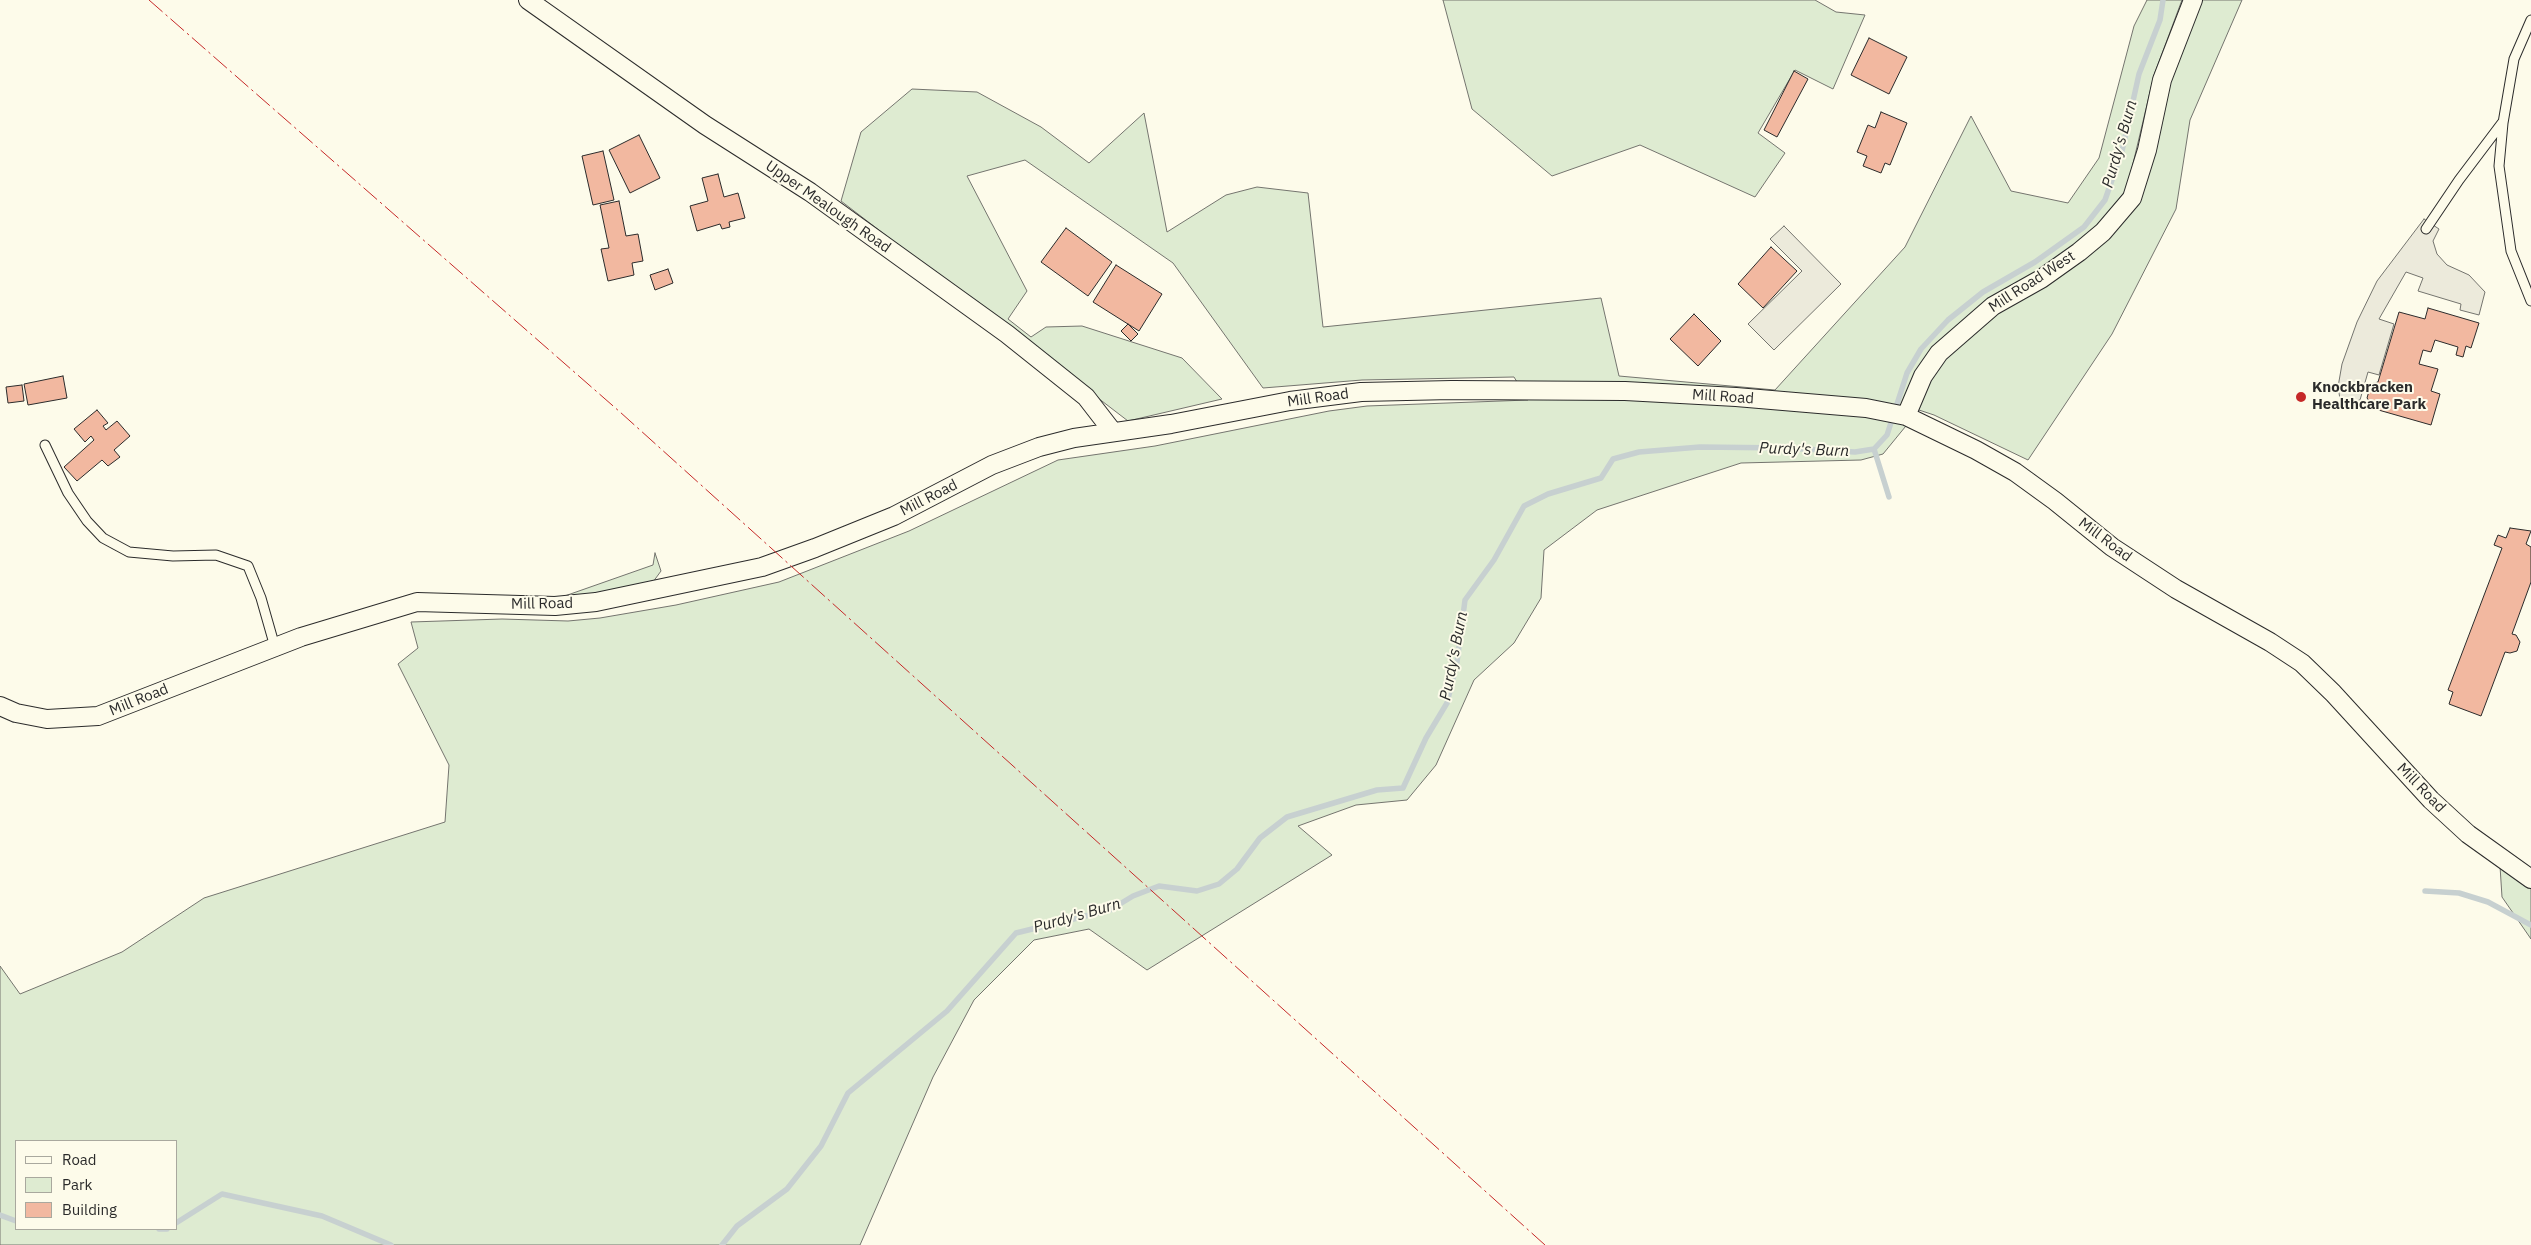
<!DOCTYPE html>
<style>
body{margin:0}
#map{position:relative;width:2531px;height:1245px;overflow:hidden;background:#fdfbea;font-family:"IBM Plex Sans",sans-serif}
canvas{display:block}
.legend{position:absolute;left:15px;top:1140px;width:162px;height:90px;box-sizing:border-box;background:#fdfbea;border:1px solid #a9a89e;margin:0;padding:6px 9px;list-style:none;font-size:15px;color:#2b2b2b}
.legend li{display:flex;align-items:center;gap:10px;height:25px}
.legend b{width:25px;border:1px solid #a9a89e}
</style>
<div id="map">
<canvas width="2531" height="1245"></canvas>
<ul class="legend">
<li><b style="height:6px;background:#fdfbea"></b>Road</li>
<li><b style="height:14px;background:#deebd1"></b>Park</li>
<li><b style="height:14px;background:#f2b8a0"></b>Building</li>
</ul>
</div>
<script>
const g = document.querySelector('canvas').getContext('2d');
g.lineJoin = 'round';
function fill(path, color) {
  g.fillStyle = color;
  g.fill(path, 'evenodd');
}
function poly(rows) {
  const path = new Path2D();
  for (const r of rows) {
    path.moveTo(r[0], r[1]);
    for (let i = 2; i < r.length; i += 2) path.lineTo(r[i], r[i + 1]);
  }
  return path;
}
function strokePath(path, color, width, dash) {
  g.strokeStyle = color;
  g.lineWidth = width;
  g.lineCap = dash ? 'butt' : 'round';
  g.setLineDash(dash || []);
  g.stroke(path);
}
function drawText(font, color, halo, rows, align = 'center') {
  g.font = font + ' "IBM Plex Sans",sans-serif';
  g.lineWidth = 4;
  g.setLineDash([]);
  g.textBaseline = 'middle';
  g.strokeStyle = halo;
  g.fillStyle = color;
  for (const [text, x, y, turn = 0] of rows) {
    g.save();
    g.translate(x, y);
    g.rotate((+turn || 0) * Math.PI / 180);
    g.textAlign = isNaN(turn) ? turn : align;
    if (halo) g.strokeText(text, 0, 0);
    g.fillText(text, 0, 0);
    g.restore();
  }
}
const green = poly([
 [1443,0,1815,0,1836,12,1865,15,1833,89,1795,70,1758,133,1785,153,1755,197,1640,145,1552,176,1472,109,1443,0],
 [2147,0,2182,0,2154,75,2127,189,2105,216,2123,223,2195,0,2242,0,2190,120,2176,209,2112,334,2028,460,1934,415,1919,410,1883,454,1861,460,1741,463,1597,510,1544,550,1541,598,1514,643,1474,680,1436,765,1407,800,1356,805,1298,826,1332,855,1147,970,1089,929,1034,940,974,1000,933,1077,860,1245,0,1245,0,966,20,994,122,952,204,898,445,822,449,765,398,664,418,648,411,622,502,619,568,621,600,618,676,605,779,582,909,531,1058,460,1155,446,1329,411,1367,406,1528,400,1514,377,1362,380,1263,388,1173,263,1025,160,967,176,1027,291,1008,319,1031,337,1046,327,1082,326,1182,358,1222,399,1128,421,841,201,861,132,912,89,977,92,1041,127,1089,163,1144,113,1167,232,1226,195,1257,187,1308,193,1323,327,1601,298,1619,376,1775,390,1905,247,1971,116,2011,191,2068,203,2099,158,2134,26,2147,0],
 [16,1141,176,1141,176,1229,16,1229,16,1141],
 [655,553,661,571,653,582,594,596,559,598,653,565,655,553],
 [2500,866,2531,887,2531,939,2502,897,2500,866]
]);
const parking = poly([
 [2424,219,2439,229,2433,241,2437,254,2447,265,2469,275,2485,292,2479,315,2460,310,2461,304,2418,291,2423,278,2406,272,2379,319,2394,324,2379,375,2368,372,2360,400,2341,405,2338,387,2342,364,2357,322,2377,281,2424,219],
 [1784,226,1841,284,1774,350,1748,324,1802,271,1770,239,1784,226]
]);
const stream = poly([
 [1874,449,1889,497],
 [2425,891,2459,893,2488,902,2531,925],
 [0,1215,16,1221],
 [176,1223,222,1194,322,1216,391,1245],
 [159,1229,167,1229],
 [722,1245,737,1226,787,1189,821,1146,848,1093,947,1011,1016,933,1110,910,1133,896,1159,886,1197,891,1219,884,1237,869,1260,838,1287,817,1377,790,1403,788,1426,738,1447,703,1457,662,1465,600,1494,560,1524,506,1548,494,1601,478,1613,459,1639,452,1700,447,1786,448,1855,452,1874,449,1887,435,1907,373,1921,349,1948,320,1983,292,2035,262,2084,227,2105,200,2122,151,2139,74,2160,20,2163,0]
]);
const building = poly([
 [1869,38,1907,57,1889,94,1851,75,1869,38],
 [1794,71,1808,79,1777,137,1764,130,1794,71],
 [1881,112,1907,123,1890,165,1885,163,1881,173,1863,166,1867,156,1857,152,1868,125,1875,128,1881,112],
 [639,135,660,178,630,193,609,150,639,135],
 [603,151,614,200,593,205,582,156,603,151],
 [718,174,724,197,738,193,745,218,729,222,730,227,722,229,720,224,697,231,690,206,708,201,702,178,718,174],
 [619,201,626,236,638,234,643,261,632,263,634,275,608,281,601,249,609,248,600,205,619,201],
 [1066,228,1112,262,1088,296,1041,262,1066,228],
 [1771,247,1797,271,1763,308,1738,284,1771,247],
 [1116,265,1162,294,1139,331,1093,302,1116,265],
 [668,269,673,283,655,290,650,275,668,269],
 [2428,308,2479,323,2471,348,2466,346,2463,357,2456,355,2458,347,2435,340,2431,352,2423,350,2419,364,2438,369,2431,391,2440,394,2431,425,2375,409,2376,404,2370,402,2367,398,2371,384,2378,382,2399,312,2425,319,2428,308],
 [1694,314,1721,341,1698,366,1670,339,1694,314],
 [1128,324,1138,334,1131,341,1121,331,1128,324],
 [63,376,67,398,28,405,24,384,63,376],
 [22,385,24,401,8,403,6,387,22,385],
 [97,410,108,423,103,426,106,430,117,421,130,436,114,450,120,457,108,466,102,460,77,481,64,467,94,440,91,436,85,442,74,429,97,410],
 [2510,528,2531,531,2526,544,2531,547,2531,582,2512,634,2516,635,2520,642,2517,651,2510,653,2505,652,2481,716,2449,704,2453,692,2448,690,2502,548,2494,545,2498,535,2506,538,2510,528]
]);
const lane = poly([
 [2531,20,2514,59,2503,123,2499,166,2511,251,2531,301],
 [2426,229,2459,180,2502,123],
 [45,445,68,493,87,521,103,538,129,552,173,556,216,555,248,566,261,598,275,647]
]);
const street = poly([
 [528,0,705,125,810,192,1007,334,1086,397,1113,432],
 [1906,416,1923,376,1939,353,1993,306,2041,279,2079,252,2103,232,2132,198,2147,150,2162,80,2193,0],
 [0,706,16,713,47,719,98,716,301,637,417,602,555,606,596,602,762,567,815,548,894,516,992,465,1039,447,1074,438,1171,424,1290,401,1361,392,1452,390,1625,391,1736,397,1866,408,1906,416,1976,450,2015,472,2055,501,2112,547,2176,589,2270,642,2302,663,2333,693,2431,800,2468,834,2531,879]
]);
const power = poly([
 [149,0,620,412,1545,1245]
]);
const markers = [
 [2301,397,6,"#c62828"]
];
const streetNames = [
 ["Upper Mealough Road",828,207,35],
 ["Mill Road West",2032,282,-33],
 ["Mill Road",1723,397,4],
 ["Mill Road",1318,398,-8],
 ["Mill Road",929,498,-27],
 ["Mill Road",2105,540,37],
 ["Mill Road",542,604,-1],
 ["Mill Road",139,700,-22],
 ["Mill Road",2421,788,46]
];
const poiNames = [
 ["Knockbracken",2312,388],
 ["Healthcare Park",2312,405]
];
const waterNames = [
 ["Purdy's Burn",2120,144,-74],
 ["Purdy's Burn",1804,450,2],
 ["Purdy's Burn",1454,656,-79],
 ["Purdy's Burn",1077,916,-16]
];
fill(green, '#deebd1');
strokePath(green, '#74746e', 1);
fill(parking, '#eceadb');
strokePath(parking, '#74746e', 1);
strokePath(stream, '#c7d0d0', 5.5);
fill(building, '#f2b8a0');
strokePath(building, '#2b2b2b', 1);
strokePath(lane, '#2b2b2b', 11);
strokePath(street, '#2b2b2b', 20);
strokePath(lane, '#fdfbea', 9);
strokePath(street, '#fdfbea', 18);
strokePath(power, '#c62828', 1, [18, 4, 2.5, 4]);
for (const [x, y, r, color] of markers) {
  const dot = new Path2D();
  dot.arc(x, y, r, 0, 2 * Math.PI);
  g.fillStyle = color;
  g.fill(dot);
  strokePath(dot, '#fdfbea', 2);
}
drawText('15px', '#2b2b2b', '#fdfbea', streetNames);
drawText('bold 15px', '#2b2b2b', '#fdfbea', poiNames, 'left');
drawText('italic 16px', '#2b2b2b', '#fdfbea', waterNames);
</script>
